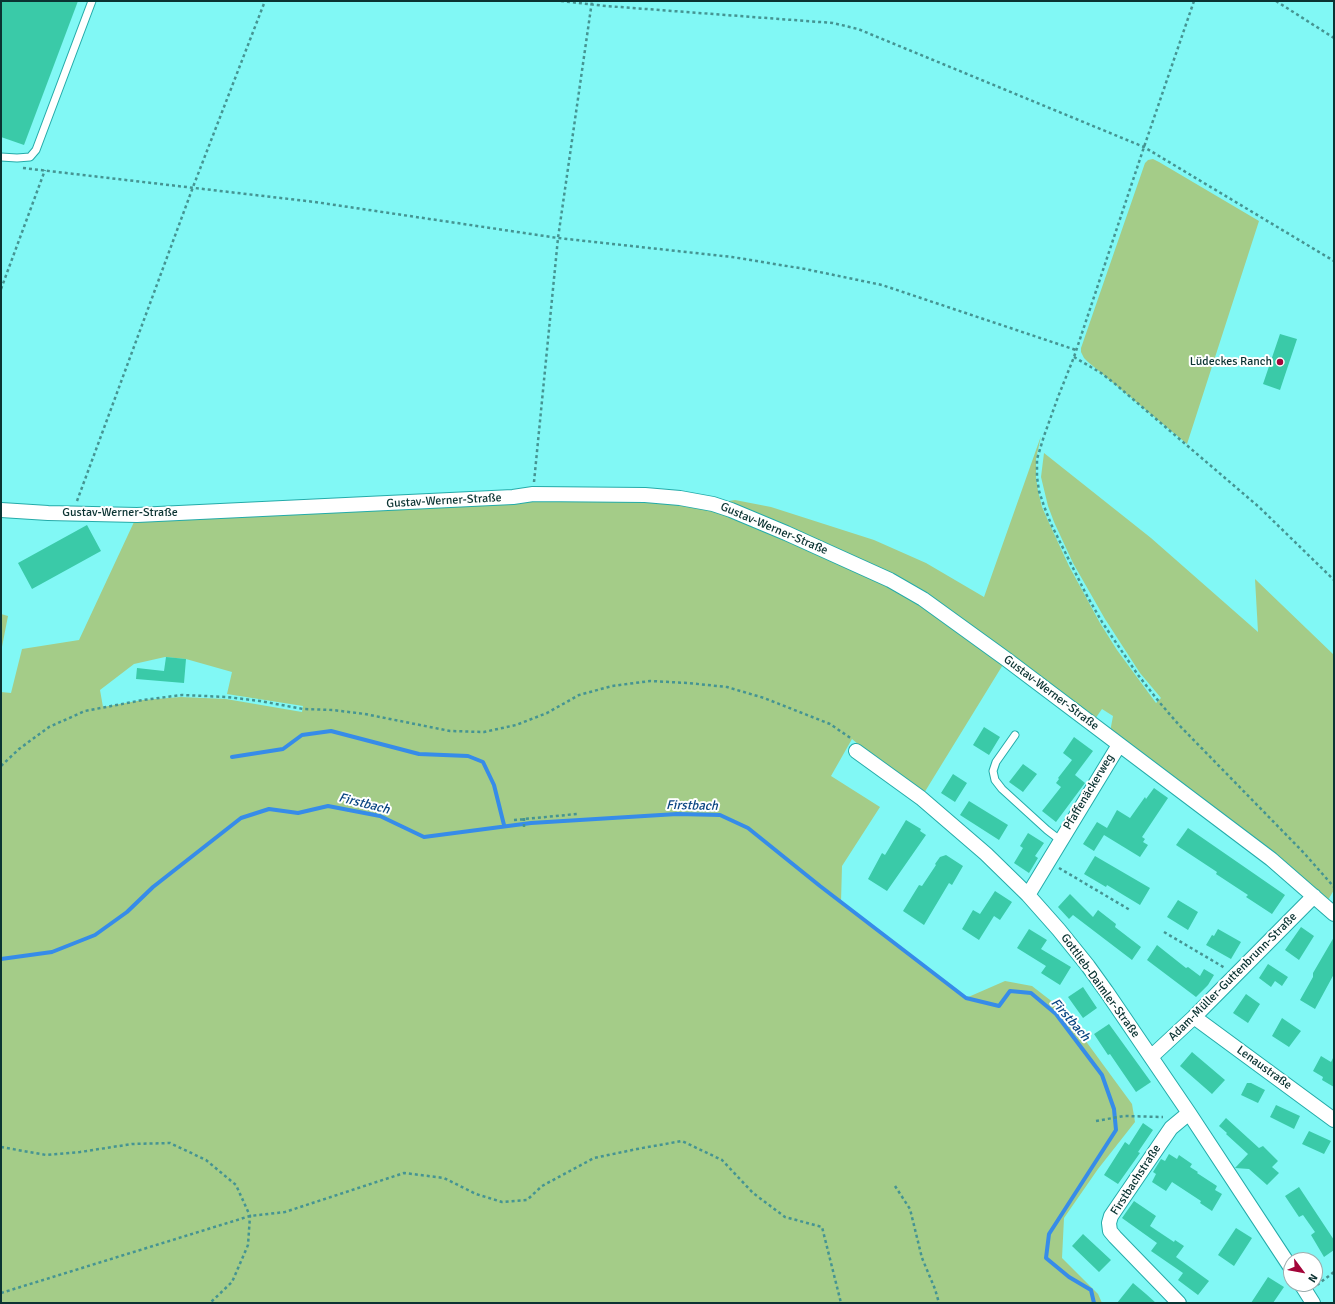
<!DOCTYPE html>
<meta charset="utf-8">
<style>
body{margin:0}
#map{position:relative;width:1335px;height:1304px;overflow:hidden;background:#81f8f5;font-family:Signika,sans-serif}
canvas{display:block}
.frame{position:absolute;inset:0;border:2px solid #0b3332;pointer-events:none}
.north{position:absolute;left:1283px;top:1252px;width:40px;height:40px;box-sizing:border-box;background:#fff;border:1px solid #9dadad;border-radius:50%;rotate:122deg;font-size:11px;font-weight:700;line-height:16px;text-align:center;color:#0b3332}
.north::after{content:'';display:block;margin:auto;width:14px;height:18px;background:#a30539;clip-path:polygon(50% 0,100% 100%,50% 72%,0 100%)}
</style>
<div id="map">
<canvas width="1335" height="1304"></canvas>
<div class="frame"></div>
<div class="north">N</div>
</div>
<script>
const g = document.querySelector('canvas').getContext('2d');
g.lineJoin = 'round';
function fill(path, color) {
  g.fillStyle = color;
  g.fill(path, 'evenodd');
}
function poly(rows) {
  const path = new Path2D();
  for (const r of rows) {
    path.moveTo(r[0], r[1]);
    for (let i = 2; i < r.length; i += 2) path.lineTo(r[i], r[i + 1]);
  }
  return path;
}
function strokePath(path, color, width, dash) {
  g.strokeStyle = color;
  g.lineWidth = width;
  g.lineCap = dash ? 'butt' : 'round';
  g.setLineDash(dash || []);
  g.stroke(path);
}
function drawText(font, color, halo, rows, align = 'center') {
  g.font = font + ' Signika,sans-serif';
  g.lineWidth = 4;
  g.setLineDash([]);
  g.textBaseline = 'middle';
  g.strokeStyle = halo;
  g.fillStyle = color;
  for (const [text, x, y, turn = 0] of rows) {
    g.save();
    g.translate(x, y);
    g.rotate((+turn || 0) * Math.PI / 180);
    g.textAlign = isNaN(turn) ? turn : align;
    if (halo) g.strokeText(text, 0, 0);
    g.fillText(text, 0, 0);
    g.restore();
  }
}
const green = poly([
 [1153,159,1159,162,1259,221,1187,444,1088,362,1084,358,1081,352,1081,348,1145,163,1148,160],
 [1041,436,1036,459,1036,477,1038,491,1042,507,1050,525,1069,566,1100,623,1117,650,1156,703,1161,698,1140,673,1105,619,1073,563,1054,522,1048,506,1041,477,1044,453,1151,538,1258,632,1255,579,1334,655,1334,890,1328,900,1297,873,1273,854,1110,732,1113,716,1102,709,1095,719,954,613,927,595,722,502,735,500,771,507,874,540,926,563,984,597],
 [531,499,644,501,695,506,729,515,905,593,1004,663,921,798,852,739,831,776,880,807,842,866,841,902,966,998,1005,981,1032,986,1063,1010,1132,1104,1135,1122,1098,1169,1064,1218,1062,1258,1098,1294,1102,1303,1,1303,1,692,11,693,22,649,79,640,134,522],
 [165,657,186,659,232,672,227,694,303,706,302,712,226,699,181,697,143,700,103,707,100,690,134,664],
 [1,614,8,616,1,652]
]);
const stream = poly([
 [232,757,283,749,302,735,331,731,419,754,468,756,483,762,494,785,504,825],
 [1,959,52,952,95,935,127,912,153,887,241,818,269,809,298,813,328,806,380,816,424,837,531,823,677,814,720,815,748,828,820,886,966,998,999,1006,1010,991,1031,993,1056,1014,1102,1075,1114,1109,1116,1130,1049,1234,1046,1258,1069,1277,1091,1290,1094,1303]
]);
const building = poly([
 [1,1,78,1,24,145,1,137],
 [1280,334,1297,339,1280,390,1263,384],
 [87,525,101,551,32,589,18,563],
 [166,657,186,659,184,683,136,679,137,668,164,671],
 [984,727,1000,737,989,755,973,745],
 [1074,737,1093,751,1075,775,1085,783,1056,822,1042,811,1061,787,1056,783,1059,779,1058,778,1072,760,1063,753],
 [1023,764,1037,774,1023,792,1009,782],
 [953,774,967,783,955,802,941,793],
 [1154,788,1168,798,1142,837,1145,839,1143,842,1148,845,1140,857,1104,835,1094,851,1083,844,1097,822,1107,828,1117,810,1130,818,1145,797,1146,799],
 [969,801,1008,825,999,840,960,815],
 [906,820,921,829,920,831,926,835,887,891,868,879,882,853,885,855],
 [1188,828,1285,895,1272,914,1246,897,1248,895,1216,874,1217,872,1176,845],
 [1028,833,1044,843,1035,856,1038,858,1029,873,1014,863,1023,848,1020,846],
 [946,855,963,866,952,885,949,883,924,925,903,911,919,885,922,886,936,865,935,864,940,857],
 [1095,856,1150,888,1140,905,1107,885,1106,887,1084,874],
 [995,891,1012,902,1000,920,994,916,979,940,962,929,973,910,980,914],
 [1070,894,1093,917,1098,910,1116,924,1115,927,1141,947,1132,960,1073,915,1069,919,1058,907],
 [1178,900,1198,912,1188,930,1167,917],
 [1301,927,1314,936,1299,960,1285,950],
 [1029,929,1047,940,1041,949,1071,967,1060,985,1041,973,1046,966,1017,948],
 [1218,929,1241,942,1231,959,1206,945,1212,935,1214,936],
 [1334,937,1334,974,1315,1009,1300,1000,1313,977,1313,973],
 [1157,945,1186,968,1188,967,1200,976,1204,969,1214,975,1208,985,1196,997,1147,960],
 [1268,964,1288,977,1282,986,1275,981,1271,987,1259,978],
 [1083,987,1097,1008,1083,1018,1068,997],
 [1246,994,1260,1004,1248,1023,1233,1013],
 [1282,1018,1301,1031,1289,1047,1272,1036],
 [1109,1024,1151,1082,1136,1092,1110,1054,1108,1055,1094,1034],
 [1192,1052,1225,1080,1212,1094,1180,1066],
 [1321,1056,1331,1062,1334,1056,1334,1087,1322,1080,1323,1077,1313,1071],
 [1247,1083,1251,1083,1265,1090,1258,1103,1241,1095],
 [1276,1105,1300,1116,1294,1129,1270,1117],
 [1226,1118,1259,1148,1263,1146,1278,1161,1272,1167,1279,1173,1267,1185,1249,1169,1235,1168,1248,1154,1226,1134,1227,1133,1219,1126],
 [1143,1123,1153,1130,1138,1152,1140,1153,1118,1184,1104,1175,1125,1142,1129,1145],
 [1309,1131,1331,1141,1324,1154,1302,1144],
 [1169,1154,1177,1159,1179,1155,1192,1164,1190,1167,1198,1172,1197,1173,1217,1186,1215,1190,1222,1194,1212,1211,1200,1203,1201,1201,1172,1182,1166,1191,1152,1182,1156,1174,1153,1172,1161,1159,1165,1161],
 [1299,1187,1334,1240,1334,1250,1324,1257,1311,1235,1315,1232,1303,1215,1299,1217,1285,1196],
 [1134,1201,1156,1216,1150,1226,1174,1242,1175,1240,1184,1246,1176,1257,1209,1281,1198,1295,1178,1280,1183,1273,1151,1251,1157,1243,1122,1218],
 [1236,1228,1252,1238,1234,1266,1218,1255],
 [1083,1234,1111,1260,1099,1272,1072,1246],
 [1268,1277,1284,1287,1273,1303,1251,1303],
 [1133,1283,1146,1294,1156,1303,1117,1303]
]);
const path = poly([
 [561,1,606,6,833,23,858,29,1144,147,1334,261],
 [1194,1,1144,147,1074,357,1058,397,1044,436,1037,459,1037,477,1039,491,1044,506,1051,524,1086,594,1102,622,1138,675,1160,703,1179,725,1304,853,1334,887],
 [1276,1,1334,38],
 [23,168,315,202,558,238,732,257,805,269,882,285,1076,350],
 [1,289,45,170],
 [1074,357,1101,373,1114,383,1259,507,1334,580],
 [534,482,558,238,592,1],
 [77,501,193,187,265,1],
 [1,766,19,749,49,727,85,711,143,700,182,695,227,697,260,701,303,709,333,710,365,714,450,731,484,732,516,725,547,713,579,695,612,686,650,681,688,683,727,687,764,698,830,724,852,739],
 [524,818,524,827],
 [514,820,577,814],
 [1059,868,1130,910],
 [1164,932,1225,968],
 [1096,1121,1124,1116,1163,1117],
 [1,1147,46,1155,80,1152,132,1144,170,1143,206,1160,236,1185,250,1216,248,1245,232,1282,210,1303],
 [895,1186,910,1209,922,1258,935,1289,939,1303],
 [1317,1285,1334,1272],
 [1,1293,250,1216,285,1212,404,1173,444,1178,476,1194,502,1202,527,1200,542,1186,594,1158,637,1149,682,1141,722,1160,753,1193,785,1217,822,1227,841,1303]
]);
const service = poly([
 [1,157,17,158,30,157,36,150,92,1],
 [1015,735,996,762,993,771,995,780,1002,789,1047,830,1060,840]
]);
const minor = poly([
 [1,510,48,513,137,515,513,497,533,494,645,495,680,498,713,504,731,510,786,533,890,580,923,599,1006,659,1271,859,1334,914],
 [856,751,921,798,986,854,1028,895,1059,930,1088,966,1106,991,1189,1113,1291,1268],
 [1028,895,1119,745],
 [1194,1017,1334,1120],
 [1151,1057,1194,1017,1314,896],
 [1301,1284,1313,1303],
 [1179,1303,1115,1237,1110,1231,1109,1223,1111,1216,1171,1128,1189,1113]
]);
const markers = [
 [1280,362,4,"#a30539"]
];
const poiNames = [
 ["Lüdeckes Ranch",1272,362]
];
const streetNames = [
 ["Gustav-Werner-Straße",444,501,-3],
 ["Gustav-Werner-Straße",120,513],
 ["Gustav-Werner-Straße",774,529,23],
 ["Gustav-Werner-Straße",1051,693,37],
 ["Pfaffenäckerweg",1089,792,-59],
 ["Adam-Müller-Guttenbrunn-Straße",1233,977,-45],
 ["Gottlieb-Daimler-Straße",1100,986,54],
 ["Lenaustraße",1264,1068,36],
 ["Firstbachstraße",1136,1180,-57]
];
const waterNames = [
 ["Firstbach",364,804,14],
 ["Firstbach",692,806,1],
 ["Firstbach",1070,1020,49]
];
fill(green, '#a4cc88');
strokePath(stream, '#368ce9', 4);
fill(building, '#3acaa8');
strokePath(service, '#24aba9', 9);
strokePath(minor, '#24aba9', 16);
strokePath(path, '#459492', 2.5, [3, 3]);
strokePath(service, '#fff', 7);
strokePath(minor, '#fff', 14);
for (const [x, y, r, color] of markers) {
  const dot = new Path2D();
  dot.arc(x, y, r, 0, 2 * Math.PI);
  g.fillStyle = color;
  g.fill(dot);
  strokePath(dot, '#fff', 1.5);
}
drawText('12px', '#0b3332', '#fff', poiNames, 'right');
drawText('12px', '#0b3332', '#fff', streetNames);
drawText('italic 13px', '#0a4682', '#fff', waterNames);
</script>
